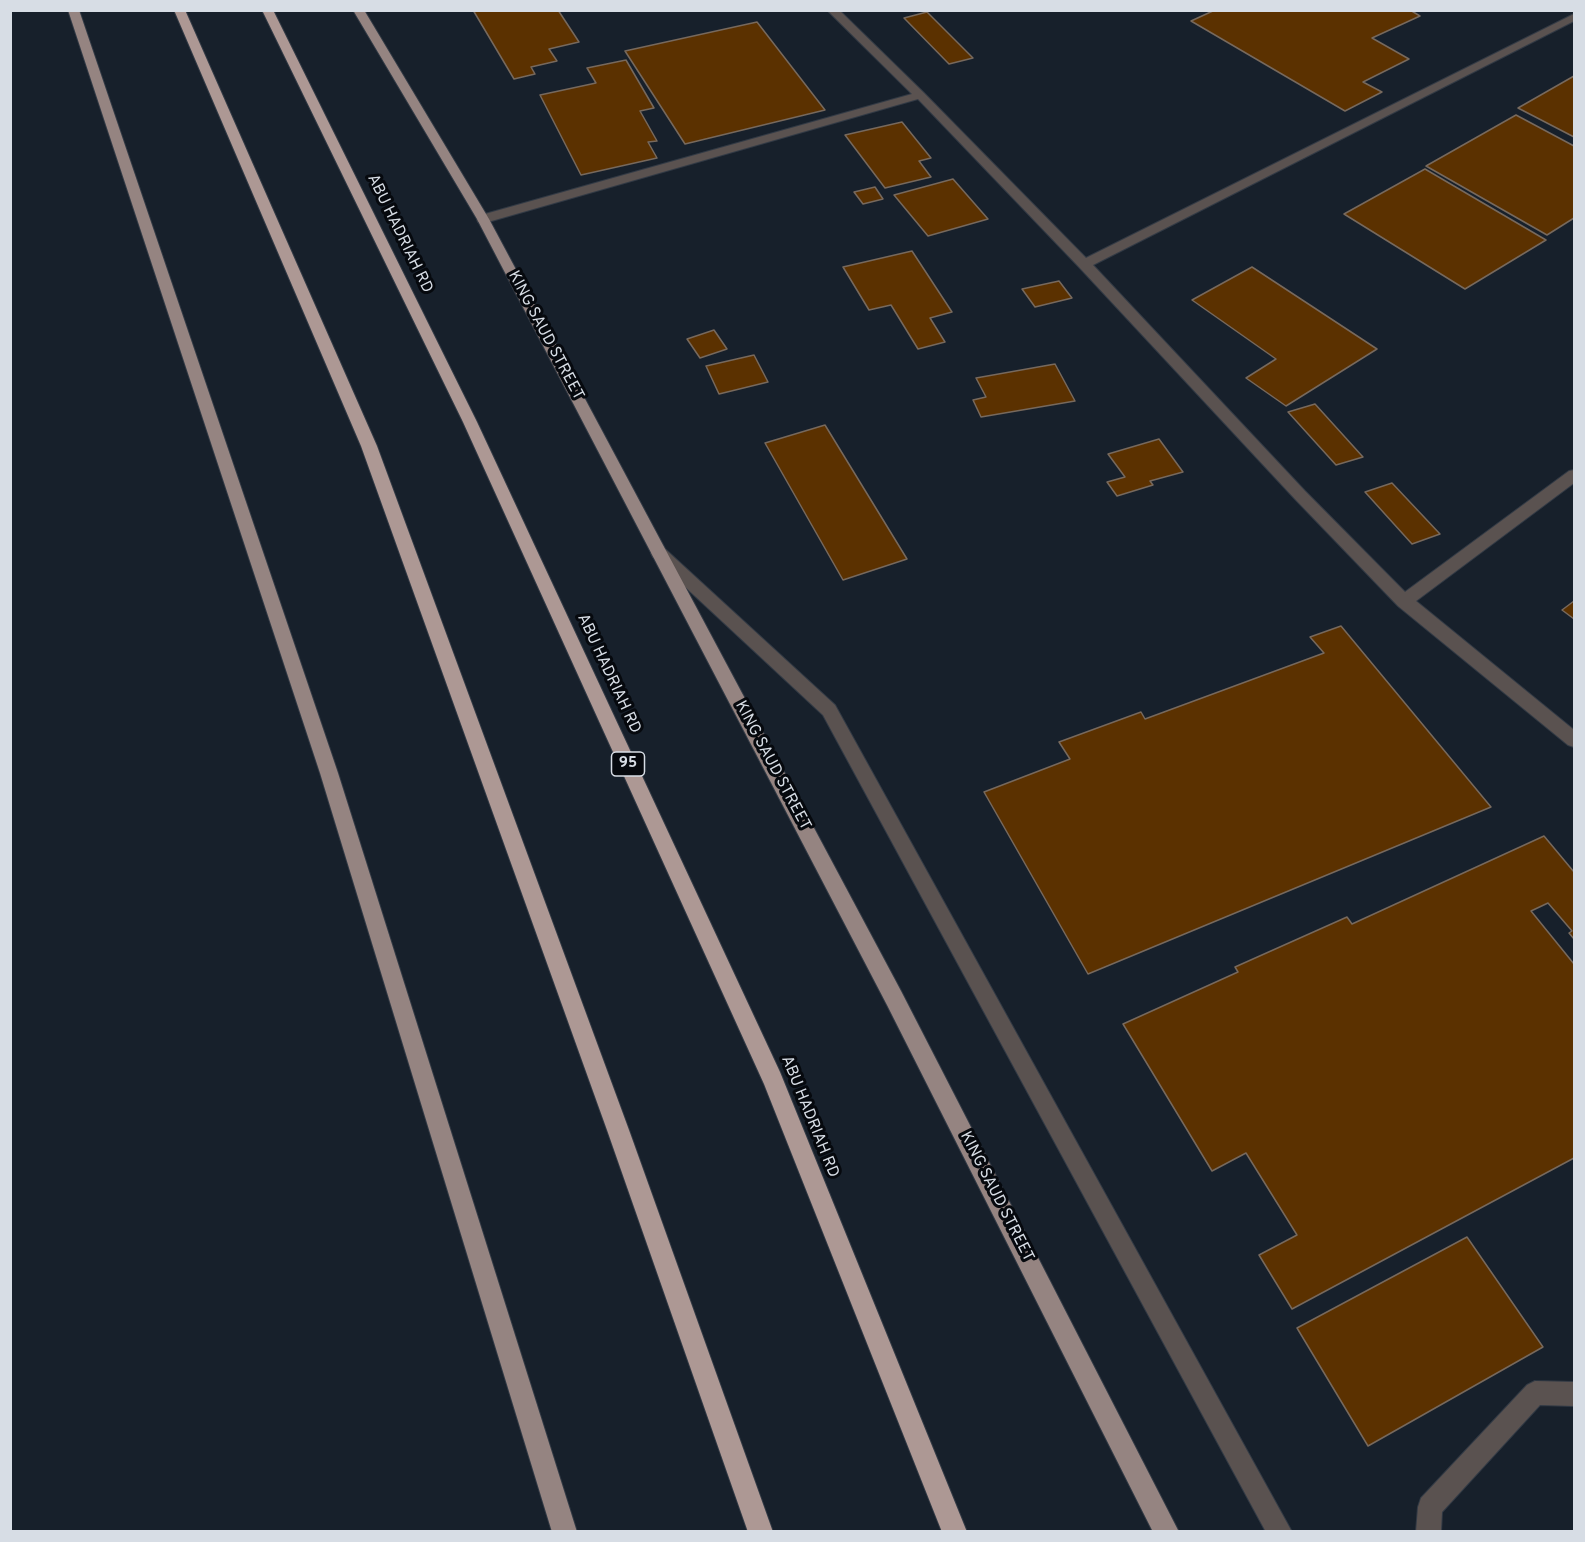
<!DOCTYPE html>
<style>
body{margin:0}
#map{position:relative;width:1585px;height:1542px;overflow:hidden;background:#17202b;font-family:Overpass,sans-serif}
canvas{display:block}
.frame{position:absolute;inset:0;border:12px solid #d7dde5;pointer-events:none}
</style>
<div id="map">
<canvas width="1585" height="1542"></canvas>
<div class="frame"></div>
</div>
<script>
const g = document.querySelector('canvas').getContext('2d');
g.lineJoin = 'round';
function fill(path, color) {
  g.fillStyle = color;
  g.fill(path, 'evenodd');
}
function poly(rows) {
  const path = new Path2D();
  for (const r of rows) {
    path.moveTo(r[0], r[1]);
    for (let i = 2; i < r.length; i += 2) path.lineTo(r[i], r[i + 1]);
  }
  return path;
}
function strokePath(path, color, width, dash) {
  g.strokeStyle = color;
  g.lineWidth = width;
  g.lineCap = dash ? 'butt' : 'round';
  g.setLineDash(dash || []);
  g.stroke(path);
}
function drawText(font, color, halo, rows, align = 'center') {
  g.font = font + ' Overpass,sans-serif';
  g.lineWidth = 6;
  g.setLineDash([]);
  g.textBaseline = 'middle';
  g.strokeStyle = halo;
  g.fillStyle = color;
  for (const [text, x, y, turn = 0] of rows) {
    g.save();
    g.translate(x, y);
    g.rotate((+turn || 0) * Math.PI / 180);
    g.textAlign = isNaN(turn) ? turn : align;
    if (halo) g.strokeText(text, 0, 0);
    g.fillText(text, 0, 0);
    g.restore();
  }
}
const building = poly([
 [473,10,558,10,579,42,549,49,557,61,531,67,535,74,514,79,473,10],
 [1215,10,1410,10,1420,16,1372,38,1409,59,1363,82,1382,92,1345,111,1191,21,1215,10],
 [927,12,973,58,949,64,904,18,927,12],
 [757,22,825,110,685,144,625,51,757,22],
 [626,60,654,108,640,111,657,141,648,142,657,158,581,175,540,95,596,83,587,68,626,60],
 [1574,76,1574,137,1518,108,1574,76],
 [1516,115,1574,146,1574,218,1547,235,1426,166,1516,115],
 [902,122,931,158,919,161,931,177,885,188,845,135,902,122],
 [1425,169,1546,240,1465,289,1344,214,1425,169],
 [953,179,988,219,928,236,894,195,953,179],
 [875,187,883,199,863,204,854,192,875,187],
 [912,251,952,312,930,318,945,342,918,349,891,305,869,310,843,267,912,251],
 [1252,267,1377,349,1286,406,1246,378,1276,359,1192,300,1252,267],
 [1059,281,1072,298,1035,307,1022,289,1059,281],
 [714,330,727,349,700,358,687,339,714,330],
 [754,355,768,382,719,394,706,366,754,355],
 [1055,364,1075,401,981,417,973,400,986,397,976,378,1055,364],
 [1315,404,1363,457,1336,465,1288,412,1315,404],
 [825,425,907,559,843,580,765,443,825,425],
 [1159,439,1183,472,1150,481,1153,485,1117,496,1107,482,1125,477,1108,454,1159,439],
 [1392,483,1440,534,1412,544,1365,492,1392,483],
 [1574,601,1574,619,1562,610,1574,601],
 [1341,626,1491,807,1088,974,984,792,1070,759,1059,742,1141,712,1145,719,1324,653,1310,637,1341,626],
 [1544,836,1574,872,1574,939,1569,933,1572,931,1548,903,1531,911,1574,964,1574,1158,1292,1309,1259,1255,1297,1235,1246,1153,1212,1171,1123,1024,1238,972,1235,967,1347,917,1352,924,1544,836],
 [1467,1237,1543,1347,1368,1446,1297,1328,1467,1237]
]);
const minor = poly([
 [827,10,839,10,924,93,1086,258,1574,14,1574,21,1093,265,1305,491,1405,592,1569,471,1574,470,1574,483,1416,601,1574,730,1574,747,1568,745,1398,606,1295,499,1079,267,918,99,488,222,478,222,477,219,478,216,912,94,827,10],
 [659,547,665,549,835,705,1292,1532,1266,1532,823,715,653,557,651,553,653,549,659,547],
 [1535,1381,1574,1382,1574,1406,1540,1405,1442,1512,1441,1532,1416,1532,1418,1507,1421,1498,1527,1385,1535,1381]
]);
const major = poly([
 [68,10,79,10,338,773,577,1532,552,1532,320,773,68,10],
 [353,10,364,10,489,219,901,991,1179,1532,1153,1532,887,1005,477,219,353,10]
]);
const highway = poly([
 [174,10,185,10,377,446,629,1130,773,1532,748,1532,607,1130,361,446,174,10],
 [262,10,273,10,477,422,780,1072,967,1532,942,1532,764,1084,463,422,262,10]
]);
const shields = [
 [628,764,33]
];
const shieldNames = [
 ["95",628,764]
];
const streetNames = [
 ["ABU HADRIAH RD",399,234,64],
 ["KING SAUD STREET",545,336,62],
 ["ABU HADRIAH RD",608,674,65],
 ["KING SAUD STREET",772,766,62],
 ["ABU HADRIAH RD",809,1117,68],
 ["KING SAUD STREET",996,1197,63]
];
fill(building, '#5b3100');
strokePath(building, '#77695d', 1.5);
strokePath(minor, '#323a45', 2);
strokePath(major, '#323a45', 2);
strokePath(highway, '#323a45', 2);
fill(minor, '#5a5250');
fill(major, '#958481');
fill(highway, '#ad9894');
for (const [x, y, w] of shields) {
  const box = new Path2D();
  box.roundRect(x - w / 2, y - 12, w, 24, 4.5);
  g.fillStyle = '#06090e';
  g.fill(box);
  strokePath(box, '#d7dde5', 1.5);
}
drawText('bold 15px', '#d7dde5', null, shieldNames);
drawText('16px', '#d7dde5', '#06090e', streetNames);
</script>
